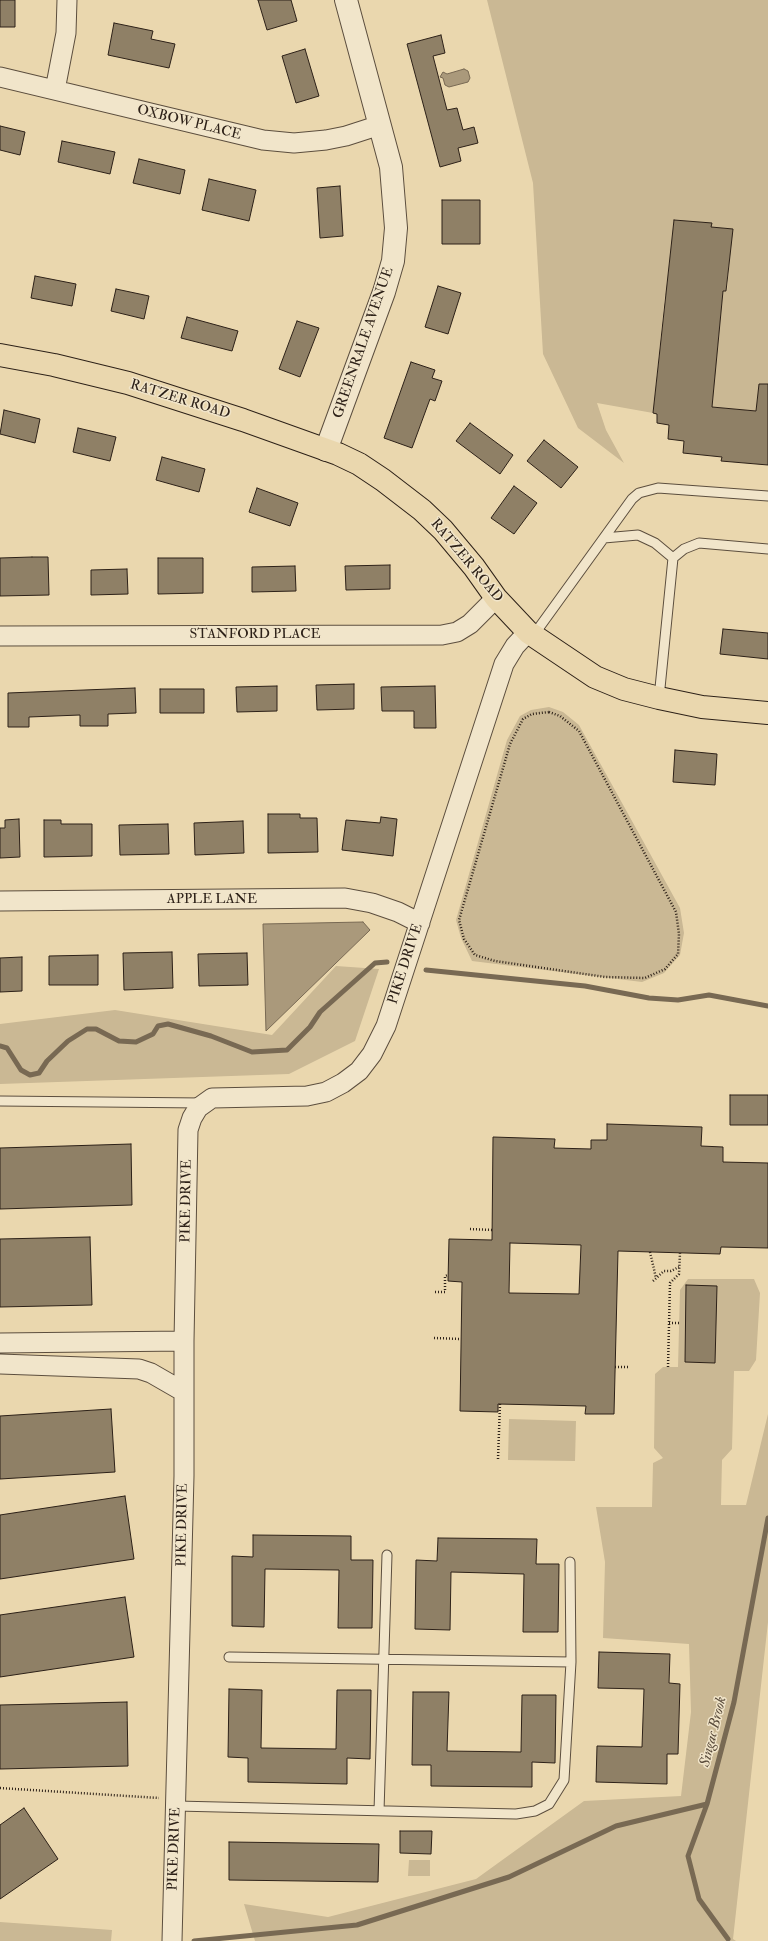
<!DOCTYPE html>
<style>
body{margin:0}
canvas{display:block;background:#ead7ae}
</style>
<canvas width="768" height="1941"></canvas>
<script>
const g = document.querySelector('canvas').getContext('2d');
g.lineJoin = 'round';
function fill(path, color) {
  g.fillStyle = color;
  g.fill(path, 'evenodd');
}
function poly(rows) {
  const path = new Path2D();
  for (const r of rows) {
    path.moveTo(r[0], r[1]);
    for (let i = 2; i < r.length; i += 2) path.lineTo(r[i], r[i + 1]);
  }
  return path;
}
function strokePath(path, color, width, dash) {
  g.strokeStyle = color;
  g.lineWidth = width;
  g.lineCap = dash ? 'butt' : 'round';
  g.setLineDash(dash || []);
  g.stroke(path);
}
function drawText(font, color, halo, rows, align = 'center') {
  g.font = font + ' "IM FELL Double Pica",serif';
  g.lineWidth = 3;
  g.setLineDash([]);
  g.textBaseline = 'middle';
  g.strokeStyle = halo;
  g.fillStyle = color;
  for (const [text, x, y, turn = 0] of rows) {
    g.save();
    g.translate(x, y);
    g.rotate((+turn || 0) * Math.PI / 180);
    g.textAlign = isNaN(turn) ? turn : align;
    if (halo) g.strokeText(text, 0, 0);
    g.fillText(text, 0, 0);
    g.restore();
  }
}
const green = poly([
 [487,0,768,0,768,392,758,392,756,411,712,407,723,291,727,291,732,229,711,227,711,223,674,220,667,285,669,295,665,295,653,413,597,403,606,430,624,463,578,428,543,354,533,183],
 [549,707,563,712,579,725,680,908,684,933,680,955,664,973,642,982,472,961,461,938,456,920,507,740,520,716,531,710],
 [336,966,379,969,355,1041,289,1074,0,1084,0,1024,115,1010,272,1035],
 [688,1279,754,1279,760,1293,756,1360,749,1371,734,1371,732,1449,722,1460,721,1505,746,1505,768,1414,768,1622,733,1939,736,1941,255,1941,244,1904,328,1917,476,1879,584,1801,681,1796,691,1712,689,1644,603,1638,605,1562,596,1507,652,1507,653,1463,663,1458,654,1448,655,1374,663,1367,678,1367,680,1290],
 [509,1419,576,1421,575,1461,508,1460],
 [409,1860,430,1860,430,1876,408,1876],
 [0,1922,112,1930,111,1941,0,1941]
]);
const water = poly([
 [464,69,468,71,470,78,468,82,449,87,445,85,443,78,440,77,443,72,447,74,464,69],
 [363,922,370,930,266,1031,263,924,363,922]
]);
const stream = poly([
 [426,970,585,986,649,998,678,1000,709,995,768,1006],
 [0,1046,7,1048,21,1070,30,1075,39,1073,47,1061,68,1041,87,1029,96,1029,119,1041,136,1042,153,1034,158,1026,168,1024,211,1036,252,1052,287,1050,310,1027,320,1012,375,963,387,962],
 [728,1939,699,1899,688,1856,707,1804,734,1702,768,1518],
 [194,1941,357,1925,509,1877,616,1826,707,1804]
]);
const building = poly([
 [0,0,15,0,15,27,0,27,0,0],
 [258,0,291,0,297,21,267,30,258,0],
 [114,23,153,31,151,39,175,44,169,68,108,55,114,23],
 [441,35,445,53,433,56,447,110,457,108,463,130,474,127,478,143,458,148,461,161,440,167,407,44,441,35],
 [305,49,319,96,296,103,282,56,305,49],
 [0,126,25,132,20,155,0,150,0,126],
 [62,141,115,152,110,174,58,162,62,141],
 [139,159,185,170,180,194,133,183,139,159],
 [209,179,256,190,249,221,202,210,209,179],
 [340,186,343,236,320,238,317,188,340,186],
 [442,200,480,200,480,244,442,244,442,200],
 [674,220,712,223,711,227,733,229,726,291,723,291,712,407,756,411,759,384,768,384,768,465,721,461,722,457,683,453,684,441,668,439,669,425,657,423,657,414,653,413,674,220],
 [35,276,76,284,72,306,31,298,35,276],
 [438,286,461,293,448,334,425,327,438,286],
 [116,289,149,296,144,319,111,311,116,289],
 [187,317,238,331,232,351,181,338,187,317],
 [297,321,319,328,300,377,279,369,297,321],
 [411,362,435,370,432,378,442,381,435,401,430,399,412,448,384,438,411,362],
 [4,410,40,419,35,443,0,434,4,410],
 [470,423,513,455,500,474,456,441,470,423],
 [78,428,116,437,110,461,73,452,78,428],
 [544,440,578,467,561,488,527,461,544,440],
 [162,457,205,469,199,492,156,480,162,457],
 [514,486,537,503,514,534,491,518,514,486],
 [257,488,298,503,290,526,249,512,257,488],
 [32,557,48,557,49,595,0,596,0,558,32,557],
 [158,558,203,558,203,593,158,594,158,558],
 [390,565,390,589,346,590,345,566,390,565],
 [295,566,296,591,252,592,252,567,295,566],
 [127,569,128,594,91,595,91,570,127,569],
 [723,629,768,633,768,659,720,654,723,629],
 [354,684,354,709,317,710,316,685,354,684],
 [277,686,277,711,237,712,236,687,277,686],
 [435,686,436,728,414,728,414,711,382,711,381,687,435,686],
 [135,688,136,713,108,714,108,726,80,726,80,715,29,717,29,727,8,727,8,693,135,688],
 [160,689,204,689,204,713,160,713,160,689],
 [675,750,717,754,715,785,673,782,675,750],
 [268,814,300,814,300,818,317,818,318,852,268,853,268,814],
 [381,817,397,819,393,856,342,850,346,820,380,823,381,817],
 [19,819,20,857,0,858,0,828,5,828,5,820,19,819],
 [44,820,61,820,61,824,92,824,92,856,44,857,44,820],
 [243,821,244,853,195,855,194,823,243,821],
 [168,824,169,854,120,855,119,825,168,824],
 [172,952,173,988,124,990,123,953,172,952],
 [247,953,248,985,199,986,198,954,247,953],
 [98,955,98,985,49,985,49,956,98,955],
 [22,957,22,991,0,992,0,958,22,957],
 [730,1095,768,1095,768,1125,730,1125,730,1095],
 [607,1124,702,1127,701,1146,723,1147,723,1162,768,1163,768,1248,721,1247,720,1254,618,1251,614,1414,585,1414,586,1406,498,1404,498,1412,460,1411,462,1282,448,1281,449,1239,492,1240,493,1137,555,1139,554,1148,591,1149,591,1140,607,1140,607,1124],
 [510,1243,581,1245,579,1294,509,1293,510,1243],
 [131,1144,132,1205,0,1209,0,1148,131,1144],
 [90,1237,92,1305,0,1307,0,1239,90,1237],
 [686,1285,717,1286,715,1363,685,1362,686,1285],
 [111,1409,115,1472,0,1479,0,1416,111,1409],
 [125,1496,134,1559,0,1579,0,1515,125,1496],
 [253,1535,351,1536,351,1560,373,1560,372,1628,338,1628,339,1570,265,1569,264,1627,232,1626,232,1556,253,1557,253,1535],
 [438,1538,537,1539,536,1564,559,1564,558,1632,523,1632,524,1574,451,1572,450,1630,415,1629,416,1560,437,1561,438,1538],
 [125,1597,134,1657,0,1677,0,1615,125,1597],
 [599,1652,670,1654,669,1683,680,1684,678,1754,667,1754,667,1784,596,1782,597,1746,642,1747,644,1689,598,1688,599,1652],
 [229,1689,262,1690,261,1748,336,1749,337,1690,371,1690,370,1759,347,1758,347,1784,248,1782,248,1758,228,1757,229,1689],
 [413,1692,449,1692,447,1751,521,1752,522,1695,556,1695,555,1763,532,1762,532,1787,431,1786,431,1765,412,1765,413,1692],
 [127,1702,128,1766,0,1769,0,1705,127,1702],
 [24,1808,58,1859,0,1899,0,1825,24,1808],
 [400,1831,432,1831,431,1854,400,1853,400,1831],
 [229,1842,379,1844,378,1882,229,1880,229,1842]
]);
const path = poly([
 [549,712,560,716,579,731,676,912,679,934,678,954,665,969,645,978,605,977,495,961,475,955,464,939,459,920,510,744,523,719,532,714,549,712],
 [470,1229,492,1230],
 [650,1252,656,1278],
 [653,1281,664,1271,671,1271,679,1267],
 [435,1292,445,1292,445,1276,448,1275],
 [669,1323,679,1323],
 [434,1338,461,1339],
 [615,1367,630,1367],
 [668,1367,670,1283,679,1274,680,1253],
 [498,1459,500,1404],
 [0,1788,159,1798]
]);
const service = poly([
 [604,538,638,535,655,543,673,558],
 [533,636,632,499,639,493,658,488,768,496],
 [659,698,673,558,684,549,699,543,768,549],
 [0,1101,202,1103],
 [229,1657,571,1662],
 [176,1806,516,1814,535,1811,549,1804,564,1780,571,1662,570,1562],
 [379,1811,387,1555]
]);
const minor = poly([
 [0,77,263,140,294,143,326,140,346,136,380,125],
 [55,90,66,33,67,0],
 [0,636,442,635,457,632,470,624,496,598],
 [0,901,345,898,372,903,398,912,420,923],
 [0,1343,184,1341],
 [0,1364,139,1369,151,1373,184,1392],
 [172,1941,184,1476,184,1341,188,1130,192,1118,198,1108,212,1098,307,1096,326,1092,343,1083,359,1071,372,1054,386,1026,504,664,515,646,528,632]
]);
const tertiary = poly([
 [326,450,384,292,393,261,396,228,391,167,346,0]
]);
const primary = poly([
 [0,355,54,365,128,383,243,420,338,454,359,464,383,480,422,510,443,530,474,567,496,598,528,632,595,677,624,689,659,698,702,707,768,713]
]);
const streetNames = [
 ["OXBOW PLACE",189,123,14],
 ["GREENRALE AVENUE",364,343,-71],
 ["RATZER ROAD",180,400,17],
 ["RATZER ROAD",466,561,50],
 ["STANFORD PLACE",255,635],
 ["APPLE LANE",212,900],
 ["PIKE DRIVE",406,964,-72],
 ["PIKE DRIVE",187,1201,-89],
 ["PIKE DRIVE",183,1525,-89],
 ["PIKE DRIVE",175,1849,-88]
];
const waterNames = [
 ["Singac Brook",714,1732,-76]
];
fill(green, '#cab894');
fill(water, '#aa997b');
strokePath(water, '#786953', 1);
strokePath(stream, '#786953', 5);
fill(building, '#8f8066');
strokePath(building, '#2d2118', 1);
strokePath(service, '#5c4e3e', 11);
strokePath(minor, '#5c4e3e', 21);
strokePath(tertiary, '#5c4e3e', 24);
strokePath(primary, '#2d2118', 24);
strokePath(path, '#2d2118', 2.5, [1, 2]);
strokePath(service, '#f1e5ca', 9);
strokePath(minor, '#f1e5ca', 19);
strokePath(tertiary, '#f1e5ca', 22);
strokePath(primary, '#ead7ae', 22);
drawText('14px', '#2d2118', '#f1e5ca', streetNames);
drawText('italic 15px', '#594b3b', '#f1e5ca', waterNames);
</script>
